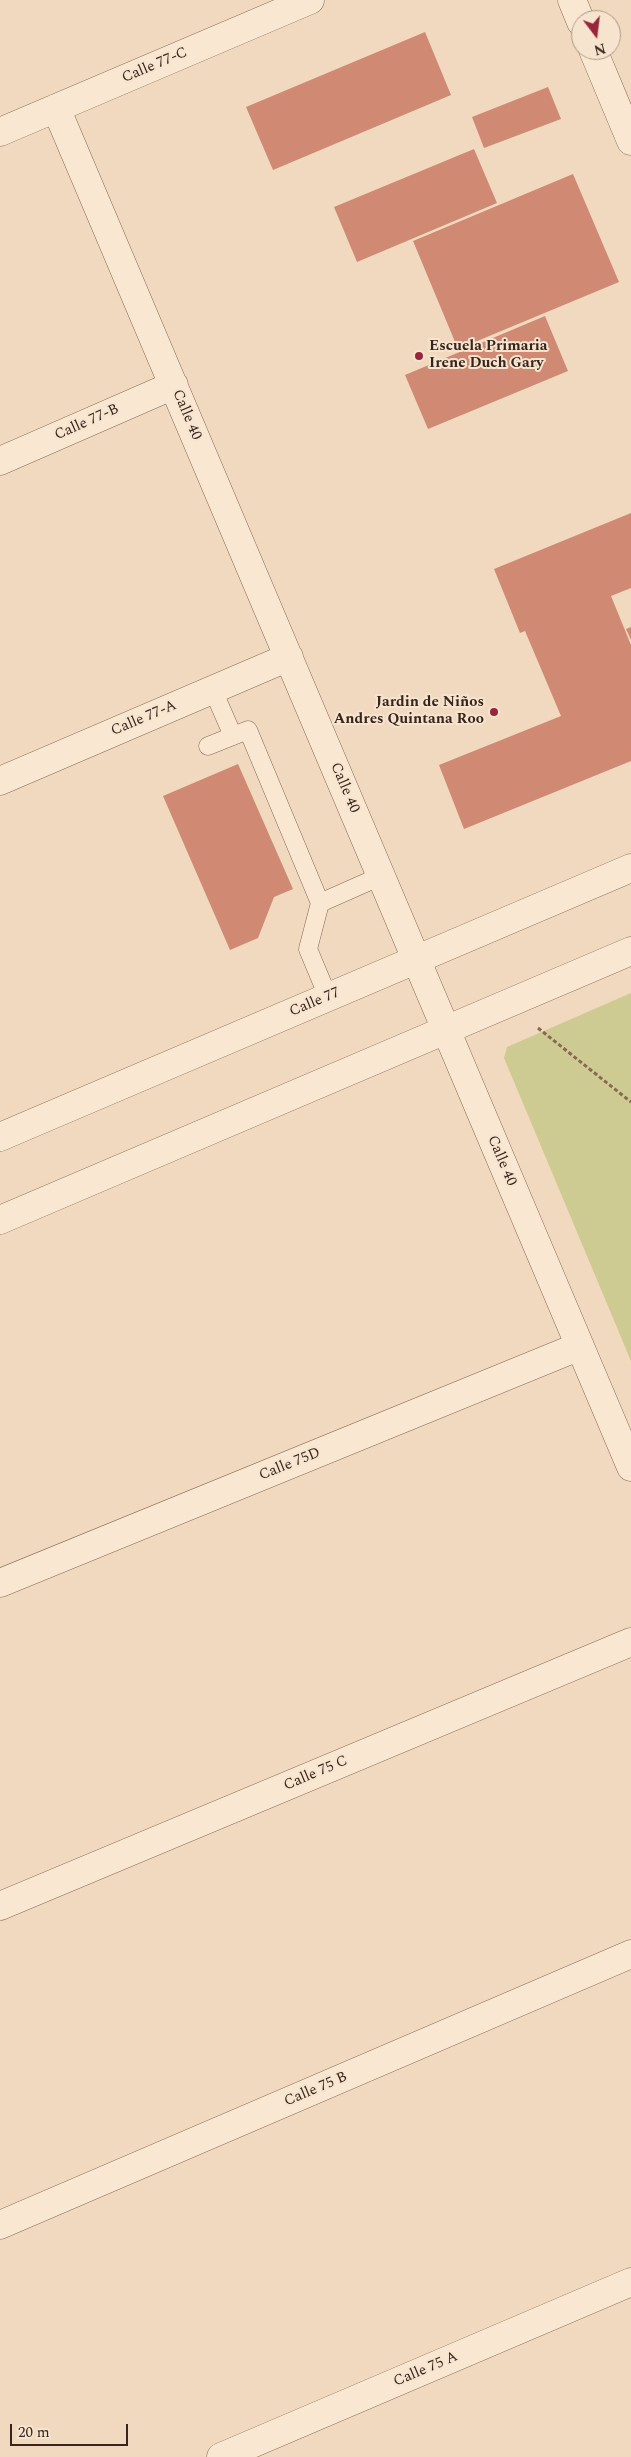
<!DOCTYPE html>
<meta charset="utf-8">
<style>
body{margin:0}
#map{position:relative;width:631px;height:2457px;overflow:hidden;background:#f0d9be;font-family:Spectral,serif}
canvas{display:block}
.north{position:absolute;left:571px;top:10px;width:50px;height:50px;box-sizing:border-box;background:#f7e4ce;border:1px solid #aa9787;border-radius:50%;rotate:165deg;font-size:14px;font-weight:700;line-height:20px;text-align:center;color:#37241c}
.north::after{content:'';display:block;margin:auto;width:18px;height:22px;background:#9a2439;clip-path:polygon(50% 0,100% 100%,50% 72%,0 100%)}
.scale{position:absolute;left:10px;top:2424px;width:118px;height:22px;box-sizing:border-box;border:2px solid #37241c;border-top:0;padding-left:6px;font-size:15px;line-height:18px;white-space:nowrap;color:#37241c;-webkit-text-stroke:4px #f7e4ce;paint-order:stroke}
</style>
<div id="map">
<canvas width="631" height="2457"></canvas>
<div class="north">N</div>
<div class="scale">20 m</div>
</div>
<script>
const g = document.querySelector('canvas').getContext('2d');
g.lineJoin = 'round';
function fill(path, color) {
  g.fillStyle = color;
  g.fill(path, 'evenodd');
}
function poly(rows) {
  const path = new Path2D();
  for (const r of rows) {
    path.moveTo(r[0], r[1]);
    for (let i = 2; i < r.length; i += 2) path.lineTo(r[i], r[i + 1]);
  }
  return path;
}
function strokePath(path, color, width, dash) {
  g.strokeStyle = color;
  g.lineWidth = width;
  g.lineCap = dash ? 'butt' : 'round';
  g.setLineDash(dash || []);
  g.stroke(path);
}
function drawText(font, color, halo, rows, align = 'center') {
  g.font = font + ' Spectral,serif';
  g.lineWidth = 4;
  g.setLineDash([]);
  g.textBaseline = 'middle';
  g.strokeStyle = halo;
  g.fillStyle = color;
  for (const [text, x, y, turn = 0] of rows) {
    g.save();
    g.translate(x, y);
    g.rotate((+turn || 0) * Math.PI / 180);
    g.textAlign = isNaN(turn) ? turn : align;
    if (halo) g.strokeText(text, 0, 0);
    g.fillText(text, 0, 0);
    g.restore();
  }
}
const green = poly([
 [631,993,631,1361,504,1058,507,1047]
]);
const building = poly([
 [425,32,451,95,273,170,246,107],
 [548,87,561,119,484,148,472,117],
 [474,149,497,203,357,262,334,207],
 [573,174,619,282,458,349,413,241],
 [545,316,568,371,428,429,405,375],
 [631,513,631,588,611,596,631,645,631,761,464,829,439,765,561,716,525,631,520,633,494,569],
 [631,627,631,640,626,629],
 [238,764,293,889,274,897,258,938,230,950,163,796]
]);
const path = poly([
 [538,1028,631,1102]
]);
const service = poly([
 [213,690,233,736,248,730,320,903,308,949,328,997],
 [208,746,233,736],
 [320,903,381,876]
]);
const minor = poly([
 [572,0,581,22],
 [593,50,631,141],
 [56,108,631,1467],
 [0,132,310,0],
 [0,461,174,385],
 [0,781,289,657],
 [0,1583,580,1346],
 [0,1906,631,1642],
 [0,2225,631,1954],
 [221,2457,631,2282]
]);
const tertiary = poly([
 [0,1137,631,868],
 [0,1220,631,951]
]);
const markers = [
 [419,356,5,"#9a2439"],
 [494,712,5,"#9a2439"]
];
const streetNames = [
 ["Calle 77-C",155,66,-23],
 ["Calle 40",186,415,67],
 ["Calle 77-B",87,423,-24],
 ["Calle 77-A",144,719,-23],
 ["Calle 40",344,788,67],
 ["Calle 77",315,1003,-23],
 ["Calle 40",501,1161,67],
 ["Calle 75D",290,1465,-22],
 ["Calle 75 C",316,1774,-23],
 ["Calle 75 B",316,2090,-23],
 ["Calle 75 A",426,2370,-23]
];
const poiNames = [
 ["Escuela Primaria",429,347],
 ["Irene Duch Gary",429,364],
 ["Jardin de Niños",484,703,"right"],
 ["Andres Quintana Roo",484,720,"right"]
];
fill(green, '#cecb92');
fill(building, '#d08972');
strokePath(service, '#896956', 19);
strokePath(minor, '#896956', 29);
strokePath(tertiary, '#896956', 29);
strokePath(path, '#896956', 3, [4, 2.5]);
strokePath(service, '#fae7d2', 18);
strokePath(minor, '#fae7d2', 28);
strokePath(tertiary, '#fae7d2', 28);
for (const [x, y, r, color] of markers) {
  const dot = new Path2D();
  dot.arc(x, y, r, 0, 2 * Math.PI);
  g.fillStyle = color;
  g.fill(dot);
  strokePath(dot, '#f7e4ce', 2);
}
drawText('15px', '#37241c', '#f7e4ce', streetNames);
drawText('bold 15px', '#37241c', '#f7e4ce', poiNames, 'left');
</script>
